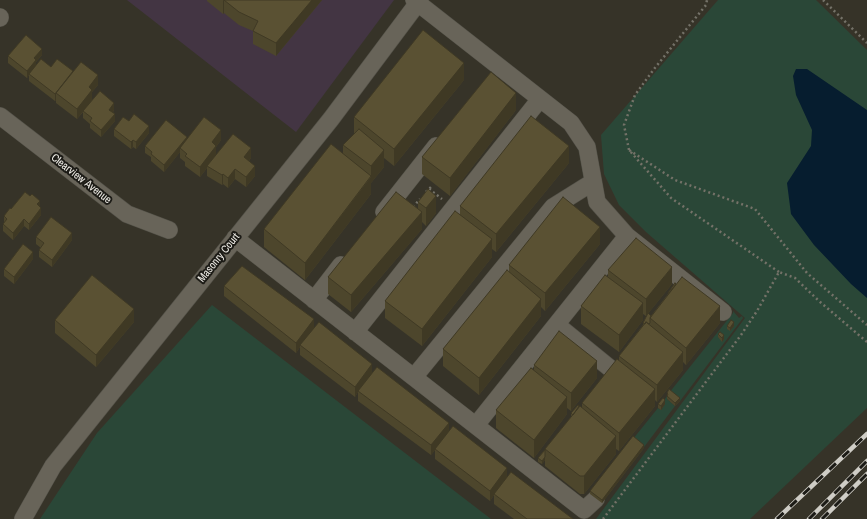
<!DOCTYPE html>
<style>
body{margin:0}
canvas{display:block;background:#363328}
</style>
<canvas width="867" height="519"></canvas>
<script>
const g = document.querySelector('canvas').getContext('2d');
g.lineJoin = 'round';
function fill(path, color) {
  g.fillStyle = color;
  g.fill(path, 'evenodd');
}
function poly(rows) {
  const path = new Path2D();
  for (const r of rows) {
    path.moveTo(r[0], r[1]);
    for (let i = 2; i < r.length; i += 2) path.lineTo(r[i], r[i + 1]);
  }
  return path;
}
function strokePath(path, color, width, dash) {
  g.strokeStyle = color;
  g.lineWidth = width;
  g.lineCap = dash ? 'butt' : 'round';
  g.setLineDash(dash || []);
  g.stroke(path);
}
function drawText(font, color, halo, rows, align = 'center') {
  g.font = font + ' "Archivo Narrow",sans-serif';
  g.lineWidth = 4;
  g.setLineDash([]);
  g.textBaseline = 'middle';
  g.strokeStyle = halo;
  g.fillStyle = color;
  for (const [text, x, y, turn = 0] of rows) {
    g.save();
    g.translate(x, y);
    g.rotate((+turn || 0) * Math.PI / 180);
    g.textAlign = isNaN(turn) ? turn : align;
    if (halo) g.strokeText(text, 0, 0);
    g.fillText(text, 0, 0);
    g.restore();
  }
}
const industrial = poly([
 [127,0,394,0,296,132]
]);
const green = poly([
 [718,0,816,0,867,50,867,408,750,519,596,519,745,318,646,232,619,205,604,174,601,135],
 [212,305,491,519,40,519,97,433],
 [733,311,739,318,742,316,743,318,680,401,669,393,733,313],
 [667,396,668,397,667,399,675,406,644,447,633,439,658,408,661,410,665,404,663,402]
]);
const water = poly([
 [796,69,807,69,867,110,867,298,851,284,814,245,791,214,787,183,811,146,812,130,796,95,793,76]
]);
const path = poly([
 [823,0,867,43],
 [629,150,624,125,635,95,654,69,706,5,707,0],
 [429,189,442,199],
 [426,192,432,186],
 [413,207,420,199],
 [779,272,671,198,629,150,675,180,755,209,807,273,867,325],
 [603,519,741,335,757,311,779,272,795,278,819,301,867,342]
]);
const minor = poly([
 [414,0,571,123,587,147,597,202,627,236,723,312],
 [0,18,0,17],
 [0,116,127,214,169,230],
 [384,212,436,146],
 [235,238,584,510,596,499],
 [314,300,341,265],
 [557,325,611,369],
 [355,332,540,99],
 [414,377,553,207,593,182],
 [476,425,627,236],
 [23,519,53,466,331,119,420,0]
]);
const rail = poly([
 [777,519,867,434],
 [809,519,867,461],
 [822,519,867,474]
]);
const wall = poly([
 [207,0,322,0,276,56,253,44,253,31,239,25,224,13,223,14,207,1],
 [42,55,36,62,36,66,51,67,73,71,98,85,92,92,92,100,114,110,113,112,115,121,101,137,90,128,90,124,83,118,83,112,77,119,56,103,56,100,55,101,29,81,29,75,27,78,8,63,8,56],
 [464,80,394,166,384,158,384,167,371,183,371,194,305,280,264,247,264,229,343,154,343,145,354,134,354,117],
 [516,110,450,196,422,174,422,157],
 [129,121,149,133,136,149,133,147,131,149,114,136,114,129],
 [221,140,216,147,216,154,251,158,249,161,255,176,246,187,235,179,228,188,223,184,222,185,207,176,207,168,200,177,185,166,185,162,180,158,180,152,164,172,151,161,151,157,145,153,145,146],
 [569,163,496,252,492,249,492,257,422,346,385,318,385,301,460,215,460,206],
 [418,202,436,213,426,226,422,222,422,229,351,312,328,294,328,277,418,209],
 [40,207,41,215,29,230,24,226,13,240,3,231,3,224,4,223,4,216,11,209],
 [36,237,72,240,52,267,39,257,39,250,41,248,36,244],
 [600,244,545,311,541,307,541,316,479,395,443,366,443,349,509,272,509,265],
 [33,259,14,284,4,276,4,269],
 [608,270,672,284,646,316,643,314,643,320,619,352,581,324,581,306,608,277],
 [224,286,314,328,449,431,507,477,573,519,514,519,494,504,494,495,490,501,435,459,435,450,431,455,358,401,358,392,355,397,300,355,300,347,296,353,224,296],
 [668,293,720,323,686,365,683,362,683,370,657,402,655,400,655,406,619,451,616,449,616,454,584,494,580,494,545,466,545,460,542,464,538,462,538,458,571,417,571,413,582,408,582,403,619,361,619,356,643,325,643,323,651,316,668,294],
 [55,320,134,322,96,367,55,333],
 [727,326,734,326,730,331,727,329],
 [718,334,724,339,722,342,718,337],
 [534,365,597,378,571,411,567,408,567,414,534,458,496,428,496,410,534,370],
 [667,393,680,401,675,406,667,399],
 [658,404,665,404,661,410,658,408],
 [644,448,602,503,590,494,590,491]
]);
const shadedWall = poly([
 [224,0,224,13,223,14,223,1],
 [312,0,322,0,276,56,276,43],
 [42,49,42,55,36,62,36,67,29,74,29,75,27,78,27,71,34,58],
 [464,63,464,80,394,166,394,149],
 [98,75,98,85,92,92,92,100,77,119,77,109,89,87],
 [56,93,56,100,55,101,55,94],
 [516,93,516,110,450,196,450,178],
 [114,103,114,110,109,117,109,110],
 [115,114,115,121,101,137,101,130],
 [149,126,149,133,136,149,136,142],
 [221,130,221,140,216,147,216,156,207,166,207,168,200,177,200,167,212,142],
 [187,137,187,144,180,148,180,152,164,172,164,165],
 [133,140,133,147,131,149,131,142],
 [569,146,569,163,496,252,496,234],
 [251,148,251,158,244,167,244,157],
 [384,150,384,167,371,183,371,194,305,280,305,263,371,177,371,166],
 [255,166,255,176,246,187,246,177],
 [235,169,235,179,228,188,228,178],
 [223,174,223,184,222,185,222,175],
 [436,196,436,213,426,226,426,208],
 [40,201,40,208,37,204],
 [41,208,41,215,29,230,29,224],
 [422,212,422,229,351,312,351,295],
 [24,219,24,226,13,240,13,233],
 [600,227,600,244,545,311,545,293],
 [72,233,72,240,52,267,52,260],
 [492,239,492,257,422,346,422,329],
 [33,252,33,259,14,284,14,277],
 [672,267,672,284,646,316,646,299],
 [541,299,541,316,479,395,479,378],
 [643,303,643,320,619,352,619,335],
 [720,306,720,323,686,365,686,348],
 [134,309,134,322,96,367,96,355],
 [314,319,314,329,300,345,300,347,296,353,296,343],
 [734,322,734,326,730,331,730,328],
 [724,335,724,339,722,342,722,338],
 [683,352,683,370,657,402,657,385],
 [597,361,597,378,571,411,571,393],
 [372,364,372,374,358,391,358,392,355,397,355,387],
 [655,389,655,406,619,451,619,433],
 [567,397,567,414,534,458,534,440],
 [680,398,680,401,675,406,675,403],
 [665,400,665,404,661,410,661,406],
 [449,423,449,433,435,449,435,450,431,455,431,445],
 [616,436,616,454,584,494,584,476],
 [644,445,644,448,602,503,602,500],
 [545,457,545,460,542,464,542,461],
 [507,468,507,478,494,494,494,495,490,501,490,491]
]);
const building = poly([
 [224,0,312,0,276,43,253,31,258,21,239,12,224,0],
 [423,30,464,63,394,149,354,117,423,30],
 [26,35,42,49,34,58,36,60,27,71,8,56,26,35],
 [41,59,51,67,57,59,73,71,55,94,29,74,41,59],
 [81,62,98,75,89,87,92,90,77,109,56,93,81,62],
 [491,72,516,93,450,178,422,157,491,72],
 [100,91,114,103,109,110,115,114,101,130,90,121,92,118,83,111,100,91],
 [134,114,149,126,136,142,133,140,131,142,114,129,123,117,129,121,134,114],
 [531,116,569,146,496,234,460,206,531,116],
 [204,117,221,130,212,142,216,146,200,167,185,156,187,154,180,148,204,117],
 [166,120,187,137,164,165,151,154,152,152,145,146,166,120],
 [359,129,384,150,371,166,343,145,359,129],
 [233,134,251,148,244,157,255,166,246,177,235,169,228,178,223,174,222,175,207,166,233,134],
 [331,144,371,176,305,263,264,229,331,144],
 [428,189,436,196,426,208,418,202,428,189],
 [25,192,30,196,32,194,40,201,37,204,41,208,29,224,24,219,13,233,3,224,7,219,4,216,10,208,11,209,25,192],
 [396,192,422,212,351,295,328,277,396,192],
 [563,197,600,227,545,293,509,265,563,197],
 [455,211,492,239,422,329,385,301,455,211],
 [51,217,72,233,52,260,39,250,44,243,36,237,51,217],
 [636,238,672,267,646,299,608,270,636,238],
 [23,244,33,252,14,277,4,269,23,244],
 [242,266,314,319,296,343,224,286,242,266],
 [507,270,541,299,479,378,443,349,507,270],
 [92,275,134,309,96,355,55,320,92,275],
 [605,275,643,303,619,335,581,306,605,275],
 [682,277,720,306,686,348,650,318,682,277],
 [675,283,676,284,669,293,668,293,675,283],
 [648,313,651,316,650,318,650,323,649,324,646,322,645,324,643,323,648,313],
 [731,320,734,322,730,328,727,326,731,320],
 [319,322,372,364,355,387,300,345,319,322],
 [646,322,683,352,657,385,619,356,646,322],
 [559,331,597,361,571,393,534,365,559,331],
 [720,332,724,335,722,338,718,334,720,332],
 [617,359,655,389,619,433,582,403,617,359],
 [377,367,449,423,431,445,358,391,377,367],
 [531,368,567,397,534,440,496,410,531,368],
 [669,389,680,398,675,403,667,396,668,394,667,393,669,389],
 [663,398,665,400,661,406,658,404,663,398],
 [578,405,579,406,573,415,571,413,578,405],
 [580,406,616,436,584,476,580,476,545,449,580,406],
 [453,426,507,468,490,491,435,449,453,426],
 [633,436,644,445,602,500,590,491,633,436],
 [545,450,545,457,542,461,538,458,545,450],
 [511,472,573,519,527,519,494,494,511,472]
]);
const streetNames = [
 ["Clearview Avenue",81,179,38],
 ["Masonry Court",219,258,-51]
];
fill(industrial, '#433543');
fill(green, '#2a4737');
fill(water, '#061d2f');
strokePath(minor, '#545249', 18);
strokePath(path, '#747268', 2.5, [2, 3]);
strokePath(minor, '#686459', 17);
strokePath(rail, '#cfcdc6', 4.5);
strokePath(rail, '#1c1b16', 3, [9]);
fill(wall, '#4d462c');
fill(shadedWall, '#3f3924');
fill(building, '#5a5133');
strokePath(building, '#3f3924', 1);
drawText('11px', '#efede7', '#1c1b16', streetNames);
</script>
